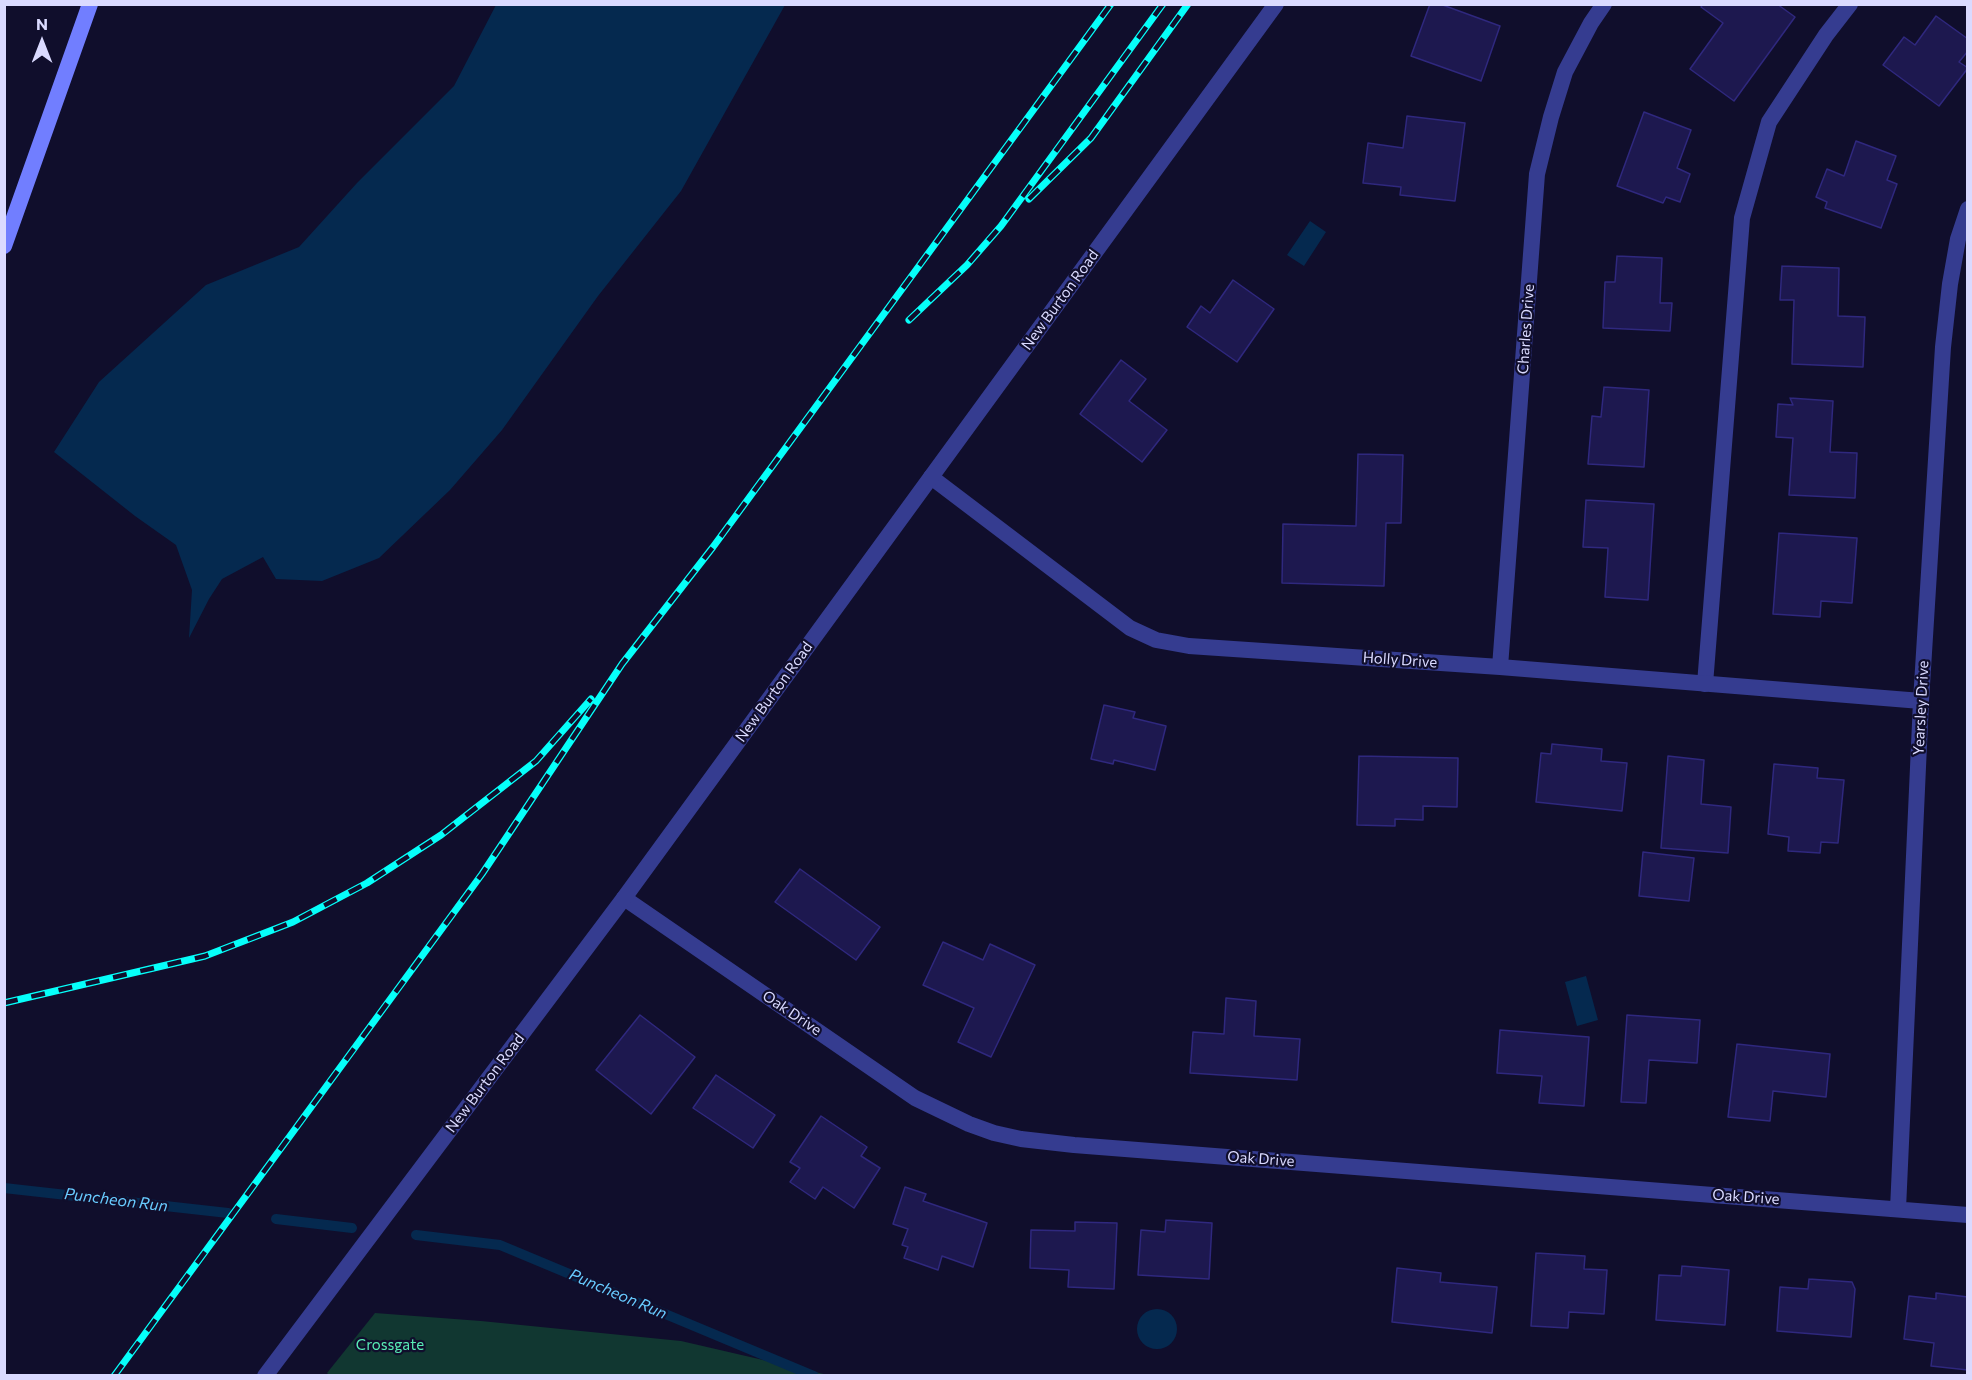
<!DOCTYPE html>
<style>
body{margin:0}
#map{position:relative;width:1972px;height:1380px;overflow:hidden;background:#100e2c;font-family:Commissioner,sans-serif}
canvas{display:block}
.frame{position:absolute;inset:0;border:6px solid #dadaff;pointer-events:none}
.north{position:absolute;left:12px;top:12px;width:60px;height:60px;-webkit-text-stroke:4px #100e2c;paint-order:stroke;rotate:0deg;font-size:16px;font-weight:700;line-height:24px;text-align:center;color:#dadaff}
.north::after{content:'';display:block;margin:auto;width:21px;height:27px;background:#dadaff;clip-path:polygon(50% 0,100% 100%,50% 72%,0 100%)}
</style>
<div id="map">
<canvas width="1972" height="1380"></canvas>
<div class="frame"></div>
<div class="north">N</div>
</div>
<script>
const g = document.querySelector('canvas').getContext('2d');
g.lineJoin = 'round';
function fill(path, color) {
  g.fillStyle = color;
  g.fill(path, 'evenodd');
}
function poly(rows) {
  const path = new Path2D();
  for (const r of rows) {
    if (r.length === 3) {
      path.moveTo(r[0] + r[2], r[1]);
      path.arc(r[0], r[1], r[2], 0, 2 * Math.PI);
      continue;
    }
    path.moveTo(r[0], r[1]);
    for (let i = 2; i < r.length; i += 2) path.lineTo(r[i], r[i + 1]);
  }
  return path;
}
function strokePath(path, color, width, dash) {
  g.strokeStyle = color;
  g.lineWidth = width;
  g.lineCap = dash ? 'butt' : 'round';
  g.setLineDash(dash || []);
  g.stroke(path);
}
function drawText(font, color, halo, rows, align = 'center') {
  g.font = font + ' Commissioner,sans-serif';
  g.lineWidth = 4.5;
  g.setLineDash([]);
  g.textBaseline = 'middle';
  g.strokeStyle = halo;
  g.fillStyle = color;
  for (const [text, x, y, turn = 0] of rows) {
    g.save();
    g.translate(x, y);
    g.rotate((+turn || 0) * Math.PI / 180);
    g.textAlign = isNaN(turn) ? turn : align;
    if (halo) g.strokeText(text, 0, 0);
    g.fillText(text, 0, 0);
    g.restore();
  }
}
const green = poly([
 [375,1313,481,1321,681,1341,828,1375,329,1375,327,1373]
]);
const water = poly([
 [496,5,785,5,681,191,598,296,502,430,450,490,379,558,322,581,276,579,263,557,222,579,209,599,189,638,192,590,176,545,135,516,54,452,99,382,206,285,299,247,357,183,454,86],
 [1310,221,1326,232,1304,266,1287,255],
 [1586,976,1598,1020,1577,1026,1565,982],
 [1157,1329,20]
]);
const stream = poly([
 [4,1188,228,1213],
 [276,1219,352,1228],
 [416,1235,500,1245,814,1376]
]);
const building = poly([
 [1430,4,1440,4,1500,26,1481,81,1411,56,1430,4],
 [1703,4,1777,4,1795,17,1734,101,1690,69,1723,23,1701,7,1703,4],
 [1936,16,1968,39,1968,51,1959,62,1968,68,1939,106,1883,65,1904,37,1915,45,1936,16],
 [1644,112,1691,130,1677,168,1690,174,1680,202,1666,197,1663,203,1617,186,1644,112],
 [1407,116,1465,123,1455,201,1400,195,1401,187,1363,183,1368,143,1403,148,1407,116],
 [1856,141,1896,156,1887,180,1897,184,1881,228,1825,208,1827,202,1816,197,1827,169,1844,176,1856,141],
 [1617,256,1662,258,1660,303,1672,303,1670,331,1603,328,1605,282,1615,282,1617,256],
 [1782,266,1839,268,1838,316,1865,317,1863,367,1792,364,1794,300,1780,300,1782,266],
 [1233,280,1274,309,1237,362,1187,327,1201,306,1210,313,1233,280],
 [1121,360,1146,379,1129,401,1167,430,1142,462,1080,414,1121,360],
 [1604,387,1649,390,1644,467,1588,464,1592,416,1601,417,1604,387],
 [1790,398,1833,401,1830,452,1857,453,1855,498,1789,495,1793,438,1776,437,1778,404,1793,405,1790,398],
 [1358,454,1403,455,1401,523,1386,523,1384,586,1282,583,1283,524,1356,526,1358,454],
 [1586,500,1654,504,1648,600,1605,597,1608,548,1583,547,1586,500],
 [1779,533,1857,538,1852,603,1821,601,1820,617,1773,614,1779,533],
 [1104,705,1135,712,1133,718,1166,726,1155,770,1114,760,1113,764,1091,759,1104,705],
 [1552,744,1602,749,1601,761,1627,763,1622,811,1536,802,1541,753,1551,754,1552,744],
 [1359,756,1458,758,1457,807,1423,806,1423,820,1395,819,1395,826,1357,825,1359,756],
 [1668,756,1704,760,1701,804,1731,807,1728,853,1661,848,1668,756],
 [1774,764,1818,768,1817,778,1844,780,1838,843,1821,842,1820,853,1788,851,1789,837,1768,834,1774,764],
 [1643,852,1694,858,1689,901,1639,896,1643,852],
 [800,869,880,927,856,960,775,902,800,869],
 [943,942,983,960,990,944,1035,965,991,1057,958,1042,974,1008,923,985,943,942],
 [1226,998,1256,1001,1254,1036,1300,1039,1297,1080,1190,1073,1193,1032,1224,1034,1226,998],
 [640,1015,695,1057,651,1114,596,1070,640,1015],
 [1627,1015,1700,1020,1697,1063,1649,1060,1646,1103,1621,1102,1627,1015],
 [1500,1030,1589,1037,1584,1106,1539,1103,1542,1076,1497,1073,1500,1030],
 [1737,1044,1830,1054,1826,1097,1773,1091,1770,1121,1728,1117,1737,1044],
 [716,1075,775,1115,753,1148,693,1108,716,1075],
 [821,1116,867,1147,861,1156,880,1168,854,1208,823,1187,815,1199,790,1182,800,1168,790,1162,821,1116],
 [905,1187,926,1194,923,1201,987,1223,973,1267,942,1256,938,1270,904,1258,908,1247,902,1245,908,1229,893,1224,905,1187],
 [1166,1220,1212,1223,1209,1279,1138,1275,1141,1230,1165,1232,1166,1220],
 [1075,1222,1117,1223,1114,1289,1068,1287,1069,1270,1030,1268,1031,1230,1075,1231,1075,1222],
 [1536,1253,1585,1256,1584,1269,1607,1270,1604,1314,1569,1312,1568,1328,1531,1326,1536,1253],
 [1682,1266,1729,1270,1725,1325,1656,1320,1659,1275,1681,1276,1682,1266],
 [1397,1268,1441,1273,1440,1282,1497,1287,1492,1333,1392,1322,1397,1268],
 [1809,1279,1852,1282,1855,1289,1851,1337,1777,1331,1780,1287,1808,1289,1809,1279],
 [1936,1293,1968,1297,1968,1370,1931,1366,1934,1343,1904,1339,1909,1296,1936,1299,1936,1293]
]);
const service = poly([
 [1705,684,1742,218,1769,122,1826,35,1850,4]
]);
const minor = poly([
 [931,477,1130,628,1156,640,1189,646,1500,667,1921,701],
 [1500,667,1537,174,1551,117,1565,72,1591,23,1604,4],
 [624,898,915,1098,969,1124,994,1133,1021,1139,1074,1145,1968,1215],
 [1898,1209,1921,701,1943,347,1950,284,1958,239,1968,209]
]);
const tertiary = poly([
 [265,1376,624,898,1276,4]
]);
const secondary = poly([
 [4,246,90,4]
]);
const rail = poly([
 [1029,199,1091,138,1188,4],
 [909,320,967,265,1001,226,1163,4],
 [4,1003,205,956,293,922,367,883,441,835,536,761,591,699],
 [114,1376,482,874,622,664,713,547,1111,4]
]);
const streetNames = [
 ["New Burton Road",1060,300,-54],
 ["Charles Drive",1526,329,-86],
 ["Holly Drive",1400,660,4],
 ["New Burton Road",774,692,-54],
 ["Yearsley Drive",1921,708,-87],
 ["Oak Drive",792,1013,34],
 ["New Burton Road",485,1083,-53],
 ["Oak Drive",1261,1159,4],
 ["Oak Drive",1746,1197,4]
];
const parkNames = [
 ["Crossgate",390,1345]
];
const waterNames = [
 ["Puncheon Run",116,1200,7],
 ["Puncheon Run",618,1294,23]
];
fill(green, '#113731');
fill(water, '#05294f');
strokePath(stream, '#05294f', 10);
fill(building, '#1d184f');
strokePath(building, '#2f287e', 1.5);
strokePath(service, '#353c90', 16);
strokePath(minor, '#353c90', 16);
strokePath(tertiary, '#353c90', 16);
strokePath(secondary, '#717eff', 16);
strokePath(rail, '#06fffa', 7);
strokePath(rail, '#100e2c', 4.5, [14]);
drawText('15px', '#dadaff', '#100e2c', streetNames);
drawText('15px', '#58ecb5', '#100e2c', parkNames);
drawText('italic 16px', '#68cbff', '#100e2c', waterNames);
</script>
